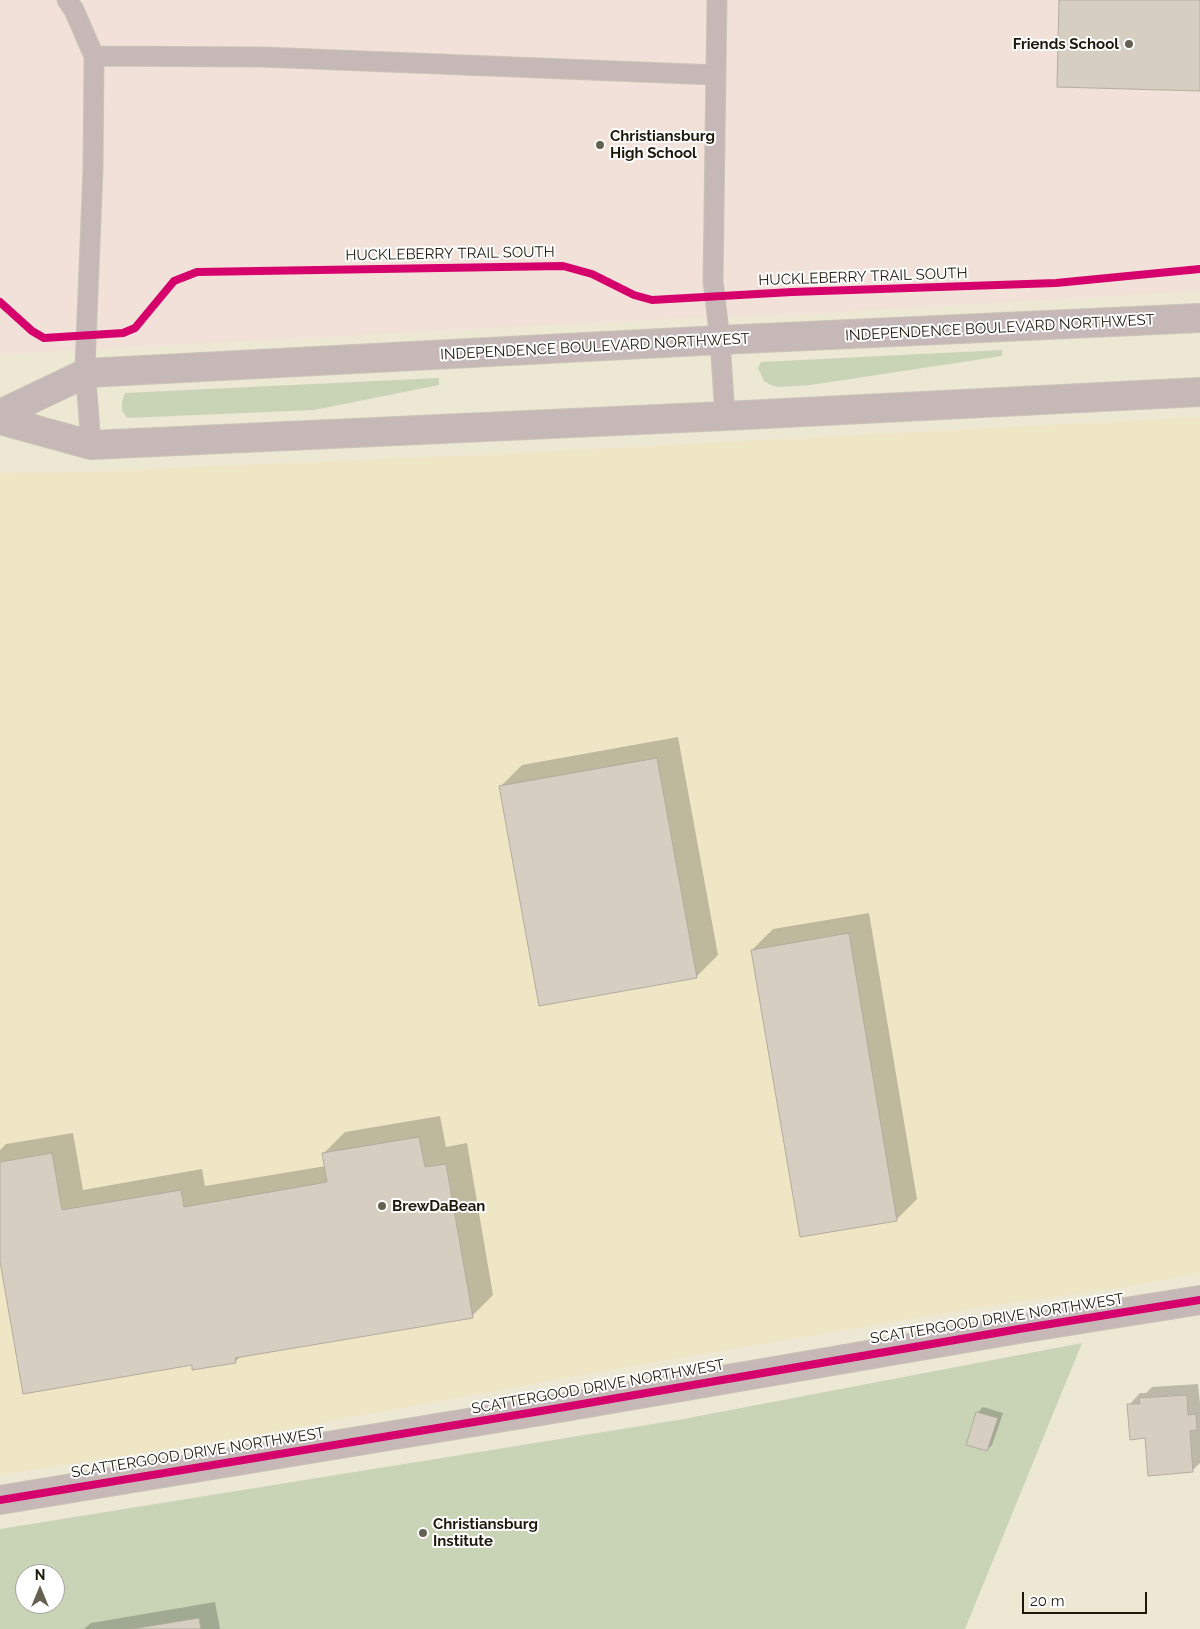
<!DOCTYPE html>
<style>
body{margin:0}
#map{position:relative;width:1200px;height:1629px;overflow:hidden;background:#ece8d4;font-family:Raleway,sans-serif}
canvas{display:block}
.north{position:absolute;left:15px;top:1564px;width:50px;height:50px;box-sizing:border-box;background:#fff;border:1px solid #a4a39d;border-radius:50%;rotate:0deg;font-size:14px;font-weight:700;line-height:20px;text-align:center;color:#1c190b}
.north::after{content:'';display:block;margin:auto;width:18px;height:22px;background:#656151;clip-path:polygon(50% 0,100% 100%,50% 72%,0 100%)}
.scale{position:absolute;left:1022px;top:1592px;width:125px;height:22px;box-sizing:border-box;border:2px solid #1c190b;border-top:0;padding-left:6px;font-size:15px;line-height:18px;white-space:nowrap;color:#1c190b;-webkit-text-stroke:4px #fff;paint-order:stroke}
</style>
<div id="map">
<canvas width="1200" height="1629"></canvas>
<div class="north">N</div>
<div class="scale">20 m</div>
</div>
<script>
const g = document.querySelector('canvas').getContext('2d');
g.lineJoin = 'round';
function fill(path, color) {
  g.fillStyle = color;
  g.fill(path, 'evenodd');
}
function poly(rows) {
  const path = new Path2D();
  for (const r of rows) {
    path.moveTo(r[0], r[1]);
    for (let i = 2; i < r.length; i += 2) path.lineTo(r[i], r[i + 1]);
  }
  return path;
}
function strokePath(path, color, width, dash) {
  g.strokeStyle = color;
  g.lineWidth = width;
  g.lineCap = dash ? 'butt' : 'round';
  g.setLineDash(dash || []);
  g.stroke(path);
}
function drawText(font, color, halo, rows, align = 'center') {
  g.font = font + ' Raleway,sans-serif';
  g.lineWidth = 4;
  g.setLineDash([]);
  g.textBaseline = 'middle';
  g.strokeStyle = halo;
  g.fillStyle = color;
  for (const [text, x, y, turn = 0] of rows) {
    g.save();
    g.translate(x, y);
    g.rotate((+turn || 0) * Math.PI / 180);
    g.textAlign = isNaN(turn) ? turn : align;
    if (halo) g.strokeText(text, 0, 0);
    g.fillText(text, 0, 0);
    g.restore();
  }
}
const built = poly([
 [1200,417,1200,1273,1119,1288,981,1307,620,1368,244,1437,0,1475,0,473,83,472,518,453]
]);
const education = poly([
 [0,0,1200,0,1200,291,802,314,644,320,0,354]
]);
const green = poly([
 [1002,350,1002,356,995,357,811,385,780,387,773,386,764,381,758,368,761,362],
 [439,378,439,385,314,410,127,418,122,410,122,402,125,393],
 [1082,1343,965,1629,0,1629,0,1529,678,1420],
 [25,1574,55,1574,55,1604,25,1604]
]);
const shadow = poly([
 [678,737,718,955,696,977,501,786,522,765],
 [869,913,917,1199,896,1220,752,950,773,929],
 [440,1116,446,1147,467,1143,493,1295,472,1316,241,1356,235,1362,193,1364,0,1254,0,1150,6,1144,73,1133,83,1190,202,1169,205,1186,326,1166,323,1154,345,1132],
 [1198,1384,1200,1404,1200,1463,1192,1471,1146,1437,1129,1405,1140,1393,1146,1393,1152,1387],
 [983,1407,1003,1413,992,1445,987,1450,977,1413],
 [215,1602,220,1629,84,1629,91,1623]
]);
const building = poly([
 [1059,0,1200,0,1200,91,1057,87,1059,0],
 [657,758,697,978,539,1006,499,786,657,758],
 [849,933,897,1221,800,1237,751,950,849,933],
 [419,1137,425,1167,446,1164,473,1318,235,1358,236,1363,192,1370,192,1365,23,1394,0,1261,0,1162,52,1153,62,1210,181,1190,184,1207,327,1182,322,1153,419,1137],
 [1187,1395,1188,1415,1196,1414,1197,1430,1190,1431,1193,1472,1148,1476,1145,1438,1130,1440,1127,1404,1140,1404,1139,1398,1187,1395],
 [976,1412,998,1418,987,1451,966,1445,976,1412],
 [199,1618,201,1629,132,1629,199,1618]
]);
const service = poly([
 [67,0,74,10,94,56,93,170,85,366,91,445],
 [717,0,713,281,720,340,725,416],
 [94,56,262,57,716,75]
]);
const minor = poly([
 [0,1500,559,1408,1019,1329,1200,1300]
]);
const tertiary = poly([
 [0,414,86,373,720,340,1200,318],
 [0,420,91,445,725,416,1200,392]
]);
const cycleway = poly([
 [0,302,32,331,44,338,123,333,135,328,174,281,197,272,563,266,592,274,634,295,652,300,792,292,1056,283,1200,269],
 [0,1500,559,1408,1019,1329,1200,1300]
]);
const markers = [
 [1129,44,5,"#656151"],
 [600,145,5,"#656151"],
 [382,1206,5,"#656151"],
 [423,1533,5,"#656151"]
];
const poiNames = [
 ["Friends School",1119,44,"right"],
 ["Christiansburg",610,136],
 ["High School",610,153],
 ["BrewDaBean",392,1206],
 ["Christiansburg",433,1524],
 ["Institute",433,1541]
];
const streetNames = [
 ["HUCKLEBERRY TRAIL SOUTH",450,254,-1],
 ["HUCKLEBERRY TRAIL SOUTH",863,277,-2],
 ["INDEPENDENCE BOULEVARD NORTHWEST",1000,328,-3],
 ["INDEPENDENCE BOULEVARD NORTHWEST",595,347,-3],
 ["SCATTERGOOD DRIVE NORTHWEST",997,1319,-9],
 ["SCATTERGOOD DRIVE NORTHWEST",598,1387,-10],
 ["SCATTERGOOD DRIVE NORTHWEST",198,1453,-9]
];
fill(built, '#eee6c5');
fill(education, '#f2e1d8');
fill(green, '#c9d4b7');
fill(shadow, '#0003');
fill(building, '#d6cfc1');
strokePath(building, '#b3ac9f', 1);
strokePath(service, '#c9c5b6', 21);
strokePath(minor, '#c9c5b6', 30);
strokePath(tertiary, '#c9c5b6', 30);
strokePath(service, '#c7b8b8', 19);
strokePath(minor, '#c7b8b8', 28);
strokePath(tertiary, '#c7b8b8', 28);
strokePath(cycleway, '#d6006c', 8);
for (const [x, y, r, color] of markers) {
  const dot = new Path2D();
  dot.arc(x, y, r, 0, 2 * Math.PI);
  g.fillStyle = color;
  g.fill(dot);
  strokePath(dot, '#fff', 2);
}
drawText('bold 15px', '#1c190b', '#fff', poiNames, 'left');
drawText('15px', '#1c190b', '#fff', streetNames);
</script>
